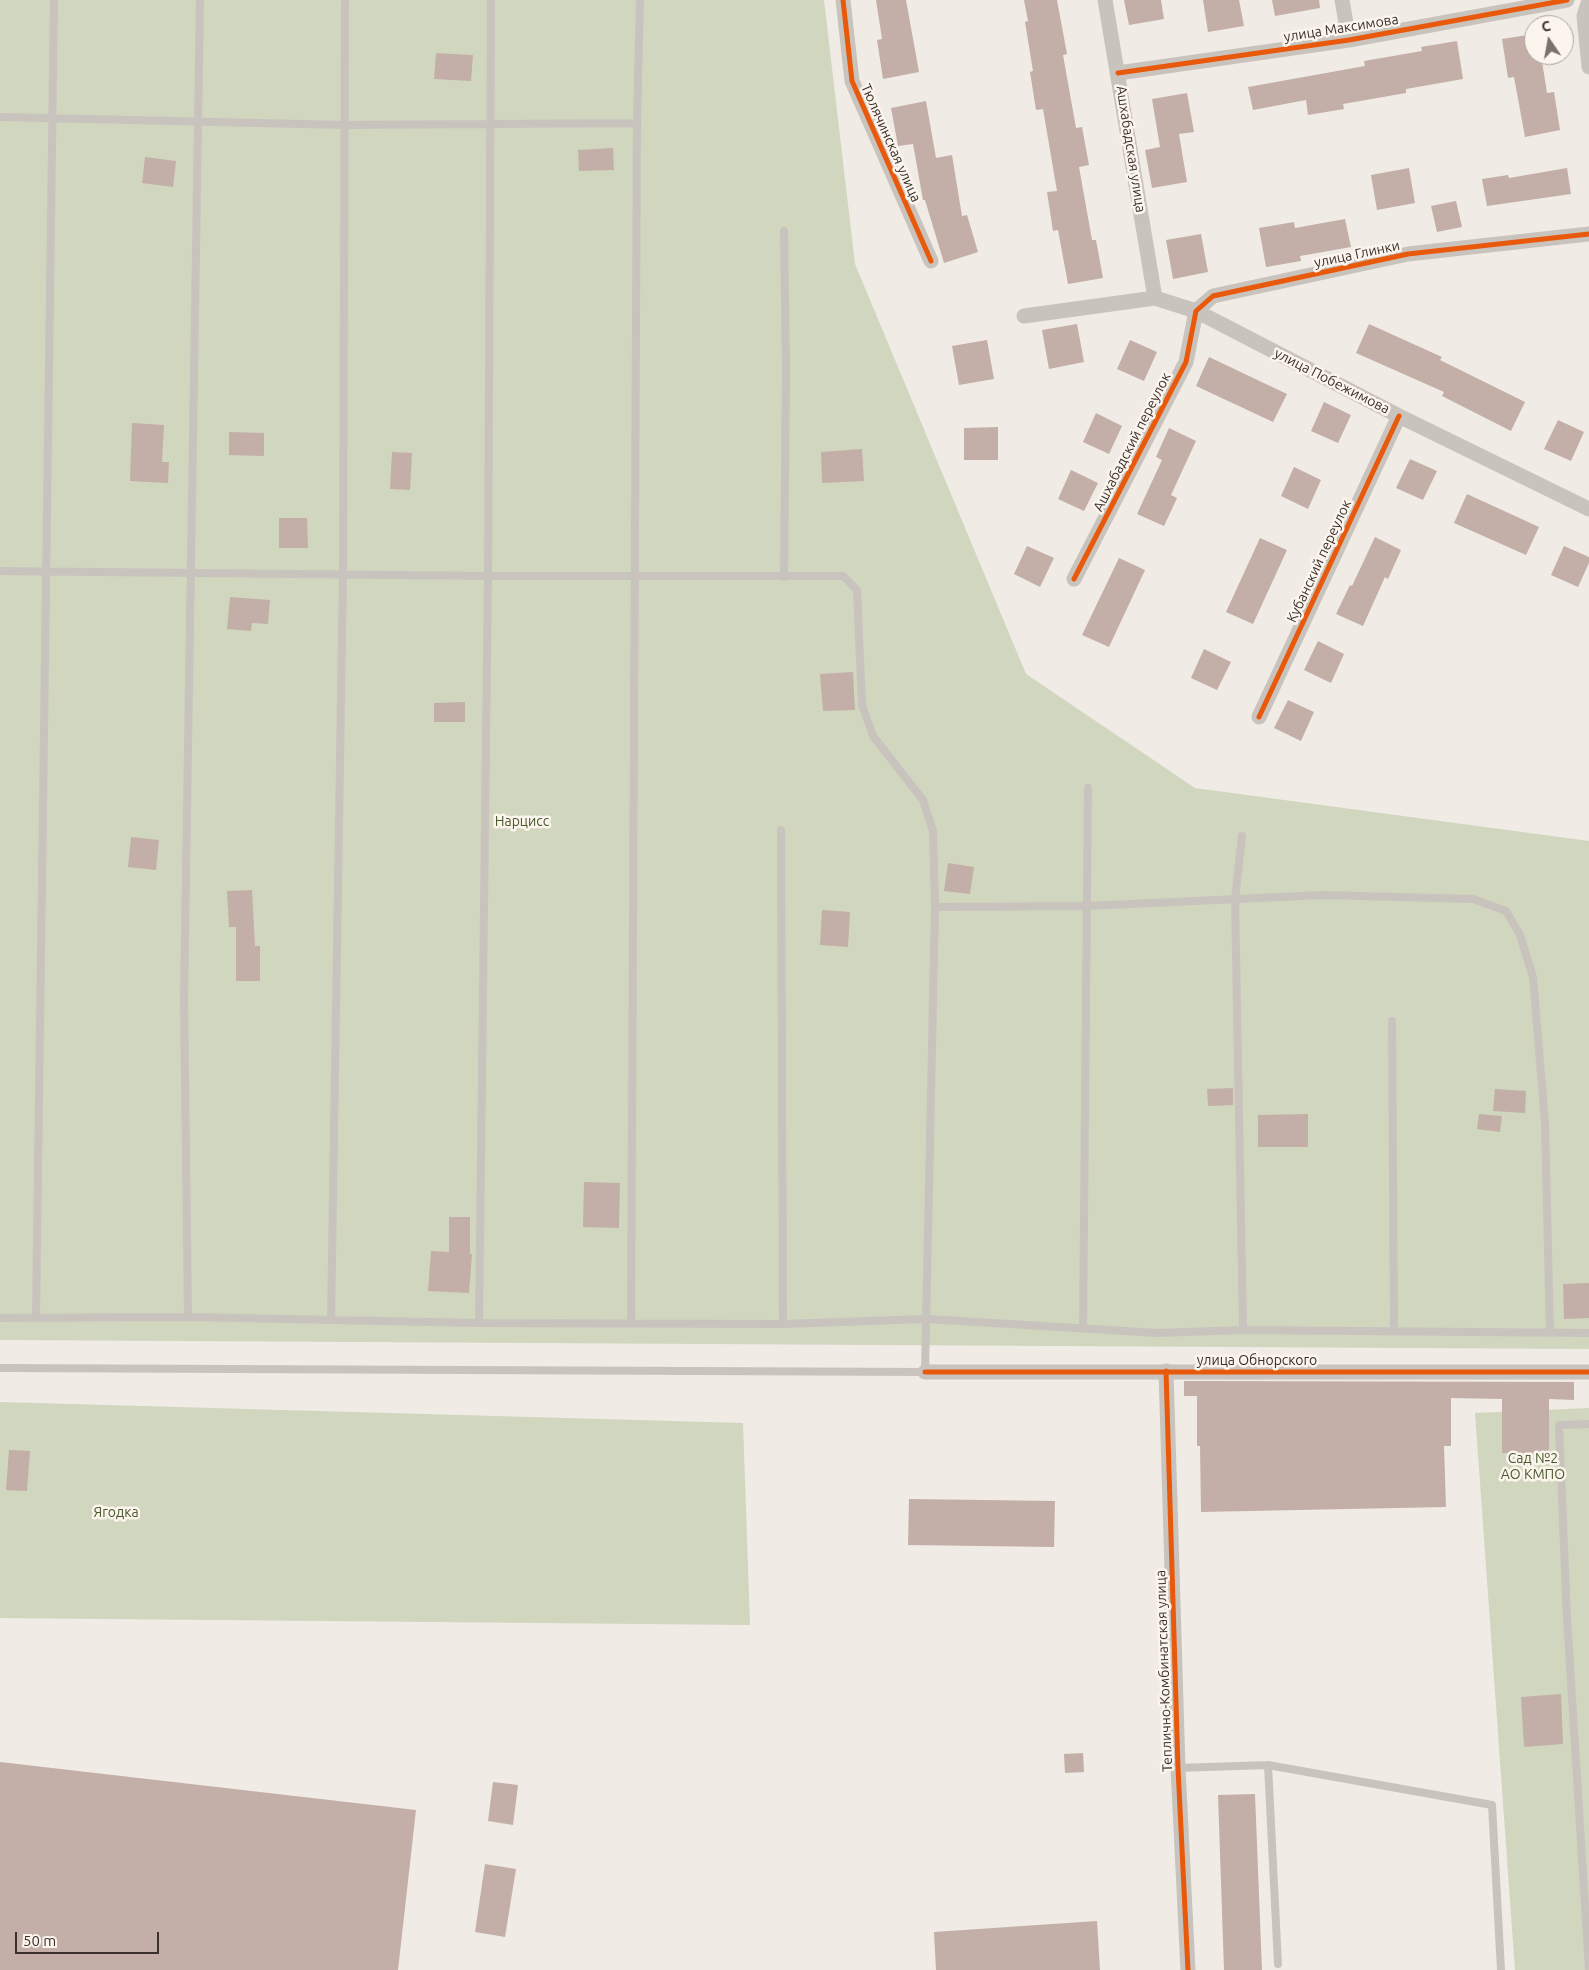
<!DOCTYPE html>
<meta charset="utf-8">
<style>
body{margin:0}
#map{position:relative;width:1589px;height:1970px;overflow:hidden;background:#f0ebe5;font-family:Ubuntu,sans-serif}
canvas{display:block}
.north{position:absolute;left:1524px;top:15px;width:50px;height:50px;box-sizing:border-box;background:#fbf5ee;border:1px solid #aea6a0;border-radius:50%;rotate:348deg;font-size:14px;font-weight:700;line-height:20px;text-align:center;color:#3b302b}
.north::after{content:'';display:block;margin:auto;width:18px;height:22px;background:#7a716c;clip-path:polygon(50% 0,100% 100%,50% 72%,0 100%)}
.scale{position:absolute;left:15px;top:1932px;width:144px;height:22px;box-sizing:border-box;border:2px solid #3b302b;border-top:0;padding-left:6px;font-size:15px;line-height:18px;white-space:nowrap;color:#3b302b;-webkit-text-stroke:4px #fbf5ee;paint-order:stroke}
</style>
<div id="map">
<canvas width="1589" height="1970"></canvas>
<div class="north">С</div>
<div class="scale">50 m</div>
</div>
<script>
const g = document.querySelector('canvas').getContext('2d');
g.lineJoin = 'round';
function fill(path, color) {
  g.fillStyle = color;
  g.fill(path, 'evenodd');
}
function poly(rows) {
  const path = new Path2D();
  for (const r of rows) {
    path.moveTo(r[0], r[1]);
    for (let i = 2; i < r.length; i += 2) path.lineTo(r[i], r[i + 1]);
  }
  return path;
}
function strokePath(path, color, width, dash) {
  g.strokeStyle = color;
  g.lineWidth = width;
  g.lineCap = dash ? 'butt' : 'round';
  g.setLineDash(dash || []);
  g.stroke(path);
}
function drawText(font, color, halo, rows, align = 'center') {
  g.font = font + ' Ubuntu,sans-serif';
  g.lineWidth = 5;
  g.setLineDash([]);
  g.textBaseline = 'middle';
  g.strokeStyle = halo;
  g.fillStyle = color;
  for (const [text, x, y, turn = 0] of rows) {
    g.save();
    g.translate(x, y);
    g.rotate((+turn || 0) * Math.PI / 180);
    g.textAlign = isNaN(turn) ? turn : align;
    if (halo) g.strokeText(text, 0, 0);
    g.fillText(text, 0, 0);
    g.restore();
  }
}
const green = poly([
 [0,0,824,0,855,264,1026,674,1195,788,1589,841,1589,1349,0,1340],
 [0,1402,743,1423,750,1625,0,1618],
 [1589,1408,1589,1970,1515,1970,1475,1413]
]);
const building = poly([
 [876,0,906,0,919,72,883,79,877,40,882,39],
 [1024,0,1057,0,1067,54,1063,55,1076,128,1082,127,1089,165,1079,167,1092,240,1096,240,1103,278,1068,284,1058,230,1053,231,1047,192,1057,191,1043,109,1036,110,1030,72,1033,71,1025,22,1028,21],
 [1124,0,1161,0,1164,19,1129,25],
 [1203,0,1239,0,1244,26,1208,32],
 [1272,0,1319,0,1320,8,1275,16],
 [1534,34,1534,55,1541,55,1547,93,1554,92,1560,130,1525,137,1514,77,1508,78,1502,39],
 [1457,41,1463,79,1406,89,1406,93,1343,104,1344,109,1308,115,1306,100,1253,110,1248,87,1365,66,1364,61,1422,51,1421,47],
 [436,53,473,55,471,81,434,79],
 [1187,93,1194,132,1179,134,1187,182,1152,188,1145,150,1160,147,1152,99],
 [926,101,936,158,952,155,962,216,967,215,978,252,944,263,925,200,923,200,913,144,898,146,891,108],
 [613,148,614,170,579,171,578,150],
 [145,157,176,161,173,187,142,183],
 [1409,168,1415,203,1377,210,1371,175],
 [1567,168,1571,194,1487,206,1482,179,1508,175,1509,178],
 [1456,201,1462,227,1437,232,1431,206],
 [1345,219,1351,247,1300,256,1301,261,1266,267,1259,228,1294,222,1295,228],
 [1201,234,1208,272,1173,279,1166,240],
 [1077,324,1084,362,1049,369,1042,330],
 [1369,324,1442,357,1440,360,1525,402,1511,431,1442,396,1444,392,1356,353],
 [987,340,994,379,959,385,952,346],
 [1130,340,1157,352,1144,381,1117,369],
 [1209,357,1287,394,1273,422,1196,386],
 [1324,402,1351,415,1338,443,1311,431],
 [1096,413,1122,426,1109,454,1083,442],
 [1558,420,1584,432,1571,461,1544,449],
 [132,423,164,425,162,462,169,462,168,483,130,481],
 [998,427,998,460,964,460,964,428],
 [1169,428,1196,441,1171,495,1177,498,1164,526,1137,514,1162,460,1156,457],
 [229,432,264,433,264,456,229,455],
 [862,449,864,481,822,483,821,452],
 [392,452,412,453,410,490,390,489],
 [1410,459,1437,471,1423,500,1396,488],
 [1294,467,1321,480,1308,509,1281,496],
 [1071,470,1098,483,1084,511,1058,499],
 [1467,494,1539,527,1526,555,1454,523],
 [279,518,307,518,308,548,279,548],
 [1375,537,1401,550,1388,579,1385,577,1363,626,1336,614,1350,585,1352,586],
 [1260,538,1287,550,1253,624,1226,612],
 [1027,546,1054,558,1040,587,1014,574],
 [1564,546,1589,557,1589,563,1578,587,1551,575],
 [1119,558,1145,570,1109,647,1082,635],
 [230,597,270,600,268,624,252,623,251,631,227,629],
 [1318,641,1344,654,1331,683,1304,670],
 [1204,649,1231,662,1217,690,1191,678],
 [853,672,855,710,823,711,820,674],
 [1288,700,1314,712,1301,741,1274,728],
 [465,702,465,722,434,722,434,703],
 [131,837,159,840,156,870,128,867],
 [948,863,974,867,970,894,944,891],
 [252,890,255,946,260,946,260,981,236,981,236,927,229,927,227,891],
 [822,910,850,912,848,947,820,945],
 [1233,1088,1233,1105,1208,1106,1207,1089],
 [1495,1089,1526,1091,1525,1113,1493,1111],
 [1308,1114,1308,1147,1258,1147,1258,1115],
 [1479,1114,1502,1116,1500,1132,1477,1129],
 [584,1182,620,1183,619,1228,583,1227],
 [449,1217,470,1217,470,1254,472,1254,469,1293,428,1291,431,1251,449,1252],
 [1589,1283,1589,1318,1564,1319,1563,1284],
 [1184,1381,1574,1382,1574,1400,1549,1399,1549,1453,1502,1453,1502,1399,1451,1398,1451,1446,1444,1446,1446,1507,1201,1512,1200,1446,1197,1446,1197,1396,1184,1396],
 [9,1450,30,1451,27,1491,6,1490],
 [909,1499,1055,1501,1054,1547,908,1545],
 [1561,1694,1563,1744,1524,1747,1521,1697],
 [1083,1753,1084,1772,1065,1773,1064,1754],
 [0,1762,416,1810,398,1970,0,1970],
 [493,1782,518,1785,513,1825,488,1821],
 [1255,1794,1262,1970,1224,1970,1218,1795],
 [485,1864,516,1869,505,1937,475,1932],
 [1097,1921,1100,1970,936,1970,934,1932]
]);
const service = poly([
 [0,117,345,125,637,123],
 [784,231,786,370,784,577],
 [0,571,488,576,843,576,857,590,862,705,873,736,923,800,933,831,935,907,925,1372,0,1368],
 [781,830,783,1324],
 [1242,836,1235,899,1243,1330],
 [935,907,1088,906,1323,895,1473,899,1506,911,1520,935,1533,977,1545,1123,1550,1333],
 [1392,1021,1394,1331],
 [188,1317,184,998,200,0],
 [0,1318,188,1317,479,1323,783,1324,927,1319,1158,1333,1243,1330,1589,1333],
 [36,1318,54,0],
 [331,1320,343,574,345,0],
 [479,1323,488,576,491,0],
 [631,1323,637,123,640,0],
 [1083,1328,1088,788],
 [1268,1765,1492,1805,1501,1970],
 [1178,1768,1268,1765,1278,1964],
 [1589,1970,1567,1618,1559,1425,1589,1424]
]);
const minor = poly([
 [843,0,852,81,931,261],
 [1105,0,1155,298],
 [1342,0,1349,40],
 [1589,0,1584,16,1589,67],
 [1118,73,1349,40,1567,0],
 [1024,316,1155,298,1196,311,1399,416,1589,509],
 [1074,579,1186,362,1196,311,1213,296,1408,254,1589,234],
 [1259,717,1399,416],
 [1166,1371,1178,1768,1188,1970],
 [925,1372,1589,1372]
]);
const cycleway = poly([
 [843,0,852,81,931,261],
 [1118,73,1349,40,1567,0],
 [1074,579,1186,362,1196,311,1213,296,1408,254,1589,234],
 [1259,717,1399,416],
 [1166,1371,1178,1768,1188,1970],
 [925,1372,1589,1372]
]);
const streetNames = [
 ["улица Максимова",1341,28,-9],
 ["Тюлячинская улица",891,143,66],
 ["Ашхабадская улица",1131,149,81],
 ["улица Глинки",1357,254,-12],
 ["улица Побежимова",1332,381,27],
 ["Ашхабадский переулок",1132,442,-63],
 ["Кубанский переулок",1319,561,-65],
 ["улица Обнорского",1257,1360],
 ["Теплично-Комбинатская улица",1164,1671,-92]
];
const parkNames = [
 ["Нарцисс",522,821],
 ["Сад №2",1533,1458],
 ["АО КМПО",1533,1474],
 ["Ягодка",116,1512]
];
fill(green, '#d1d6bf');
fill(building, '#c3afa7');
strokePath(service, '#c9c3be', 8);
strokePath(minor, '#c9c3be', 15);
strokePath(cycleway, '#e8590c', 5);
drawText('14px', '#3b302b', '#fbf5ee', streetNames);
drawText('14px', '#4a5a2e', '#fbf5ee', parkNames);
</script>
